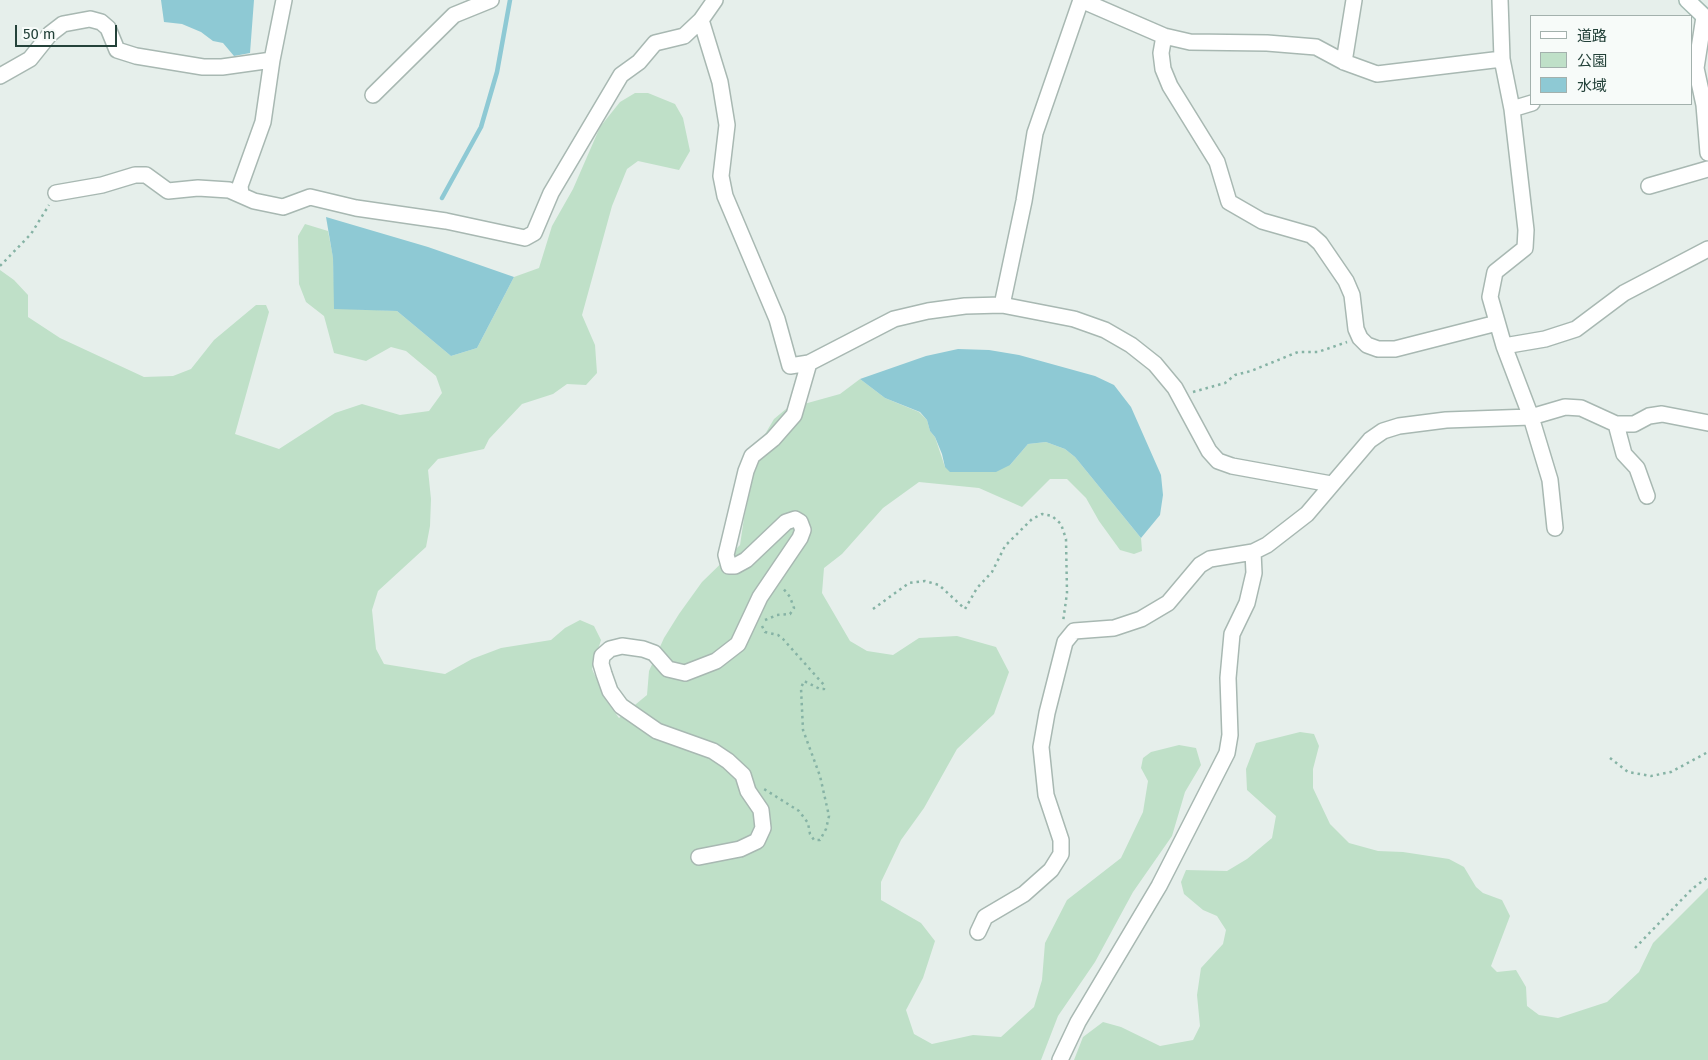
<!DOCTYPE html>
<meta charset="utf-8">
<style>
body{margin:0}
#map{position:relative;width:1708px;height:1060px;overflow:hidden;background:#e6efeb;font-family:"Fira Sans","Noto Sans JP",sans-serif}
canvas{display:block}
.legend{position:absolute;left:1530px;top:15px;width:162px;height:90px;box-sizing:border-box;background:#f7fbf9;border:1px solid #a3b1ad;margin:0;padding:6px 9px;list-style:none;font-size:15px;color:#24423a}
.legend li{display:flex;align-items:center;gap:10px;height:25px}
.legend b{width:25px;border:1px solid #a3b1ad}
.scale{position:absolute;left:15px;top:25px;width:102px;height:22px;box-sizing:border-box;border:2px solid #24423a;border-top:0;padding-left:6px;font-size:15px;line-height:18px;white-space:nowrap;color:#24423a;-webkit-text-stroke:4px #f7fbf9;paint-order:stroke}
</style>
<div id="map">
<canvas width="1708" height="1060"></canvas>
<ul class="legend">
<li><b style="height:6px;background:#fff"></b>道路</li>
<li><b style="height:14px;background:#bfe0c8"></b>公園</li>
<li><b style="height:14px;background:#8ec9d4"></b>水域</li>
</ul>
<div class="scale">50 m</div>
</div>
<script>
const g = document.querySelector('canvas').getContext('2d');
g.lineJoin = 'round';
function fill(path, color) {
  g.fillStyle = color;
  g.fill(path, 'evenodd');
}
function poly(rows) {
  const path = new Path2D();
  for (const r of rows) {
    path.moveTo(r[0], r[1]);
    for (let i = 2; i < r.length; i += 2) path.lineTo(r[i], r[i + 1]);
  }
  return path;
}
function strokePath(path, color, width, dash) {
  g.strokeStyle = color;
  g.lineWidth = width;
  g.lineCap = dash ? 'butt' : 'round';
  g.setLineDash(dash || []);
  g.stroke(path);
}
const green = poly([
 [635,93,648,93,675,104,683,118,690,151,679,170,638,161,627,169,612,206,582,315,595,345,597,373,586,385,567,384,553,394,522,404,489,439,484,449,438,459,428,470,431,499,430,526,426,547,378,591,372,610,376,649,384,664,445,674,472,659,501,648,551,640,565,628,580,620,594,626,601,640,592,669,606,700,619,718,647,695,649,671,664,638,679,614,702,582,740,545,744,518,761,441,774,419,786,409,840,394,860,379,885,398,919,412,927,420,930,431,935,437,945,467,1010,465,1028,444,1046,442,1065,449,1075,457,1141,538,1142,551,1134,554,1120,550,1099,521,1086,498,1067,479,1050,479,1022,507,979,488,919,482,883,508,842,554,824,568,822,593,850,641,867,651,893,655,919,638,957,636,996,647,1009,672,994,714,957,749,924,808,901,840,881,882,881,900,921,923,935,941,923,978,906,1010,914,1034,932,1044,973,1035,1001,1037,1034,1007,1042,980,1045,943,1067,900,1121,858,1143,812,1148,781,1141,768,1143,758,1151,752,1179,745,1196,748,1201,765,1185,792,1172,836,1133,892,1095,962,1058,1016,1041,1060,0,1060,0,270,14,280,28,295,28,317,60,338,144,377,173,376,191,369,214,340,256,305,266,305,269,312,235,434,279,449,335,413,362,404,400,415,429,411,442,393,436,376,406,351,391,347,366,361,334,353,324,316,306,302,299,284,298,236,305,224,328,231,333,257,335,308,397,311,451,356,477,348,514,277,539,268,552,226,573,189,600,127,620,102],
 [1300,732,1314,734,1319,746,1313,769,1313,788,1330,824,1349,843,1378,851,1403,852,1449,859,1464,867,1476,887,1483,893,1502,900,1510,916,1491,966,1497,972,1516,970,1526,987,1527,1006,1539,1015,1558,1018,1607,1002,1639,972,1653,943,1708,888,1708,1060,1074,1060,1083,1037,1103,1022,1121,1027,1160,1046,1193,1040,1200,1026,1197,995,1201,968,1223,944,1226,930,1217,916,1203,910,1184,894,1181,882,1186,870,1227,871,1247,859,1272,838,1276,816,1247,790,1246,769,1256,743]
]);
const water = poly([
 [161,0,254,0,250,53,234,56,223,43,213,41,201,32,182,24,164,22],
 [326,217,428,247,514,277,477,348,451,356,397,311,334,309,333,258],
 [958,349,989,350,1019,355,1095,376,1114,385,1131,407,1161,475,1163,495,1160,515,1141,538,1075,457,1065,449,1046,442,1028,444,1010,465,996,472,950,472,945,467,942,454,935,437,930,431,927,420,920,412,885,398,860,379,926,356]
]);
const stream = poly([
 [442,198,481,127,497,72,510,0]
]);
const path = poly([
 [0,266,31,234,49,205],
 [1193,392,1225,383,1235,375,1251,371,1298,352,1318,352,1347,342],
 [873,609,909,583,925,581,939,585,965,609,977,588,992,572,1005,546,1032,519,1042,514,1052,516,1061,524,1066,539,1067,593,1063,622],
 [765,620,777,615,790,614,794,608,790,597,782,587],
 [762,626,765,632,778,635,783,639,824,685,824,689,820,689,804,681,801,688,803,730,820,776,829,816,826,829,820,840,814,840,810,834,808,823,799,811,764,789],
 [1610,758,1628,772,1651,776,1671,772,1708,752],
 [1635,948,1692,889,1708,877]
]);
const street = poly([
 [1500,0,1502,59],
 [701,20,720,82,727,125,721,176,725,196,777,319,790,366,809,363,894,319,928,311,965,306,1002,305,1074,319,1105,330,1131,345,1155,364,1175,388,1209,451,1218,461,1232,466,1331,484],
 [1164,36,1161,53,1163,69,1170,86,1217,162,1229,202,1262,221,1311,235,1320,243,1346,281,1352,295,1356,329,1360,338,1367,345,1378,349,1395,349,1497,323],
 [1344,62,1354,0],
 [1692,68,1696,68,1704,17],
 [1696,68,1704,105,1708,153],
 [0,76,30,59,50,34,63,24,90,19,101,22,108,28,117,50,136,56,203,67,222,67,272,60],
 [373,95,454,15,491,0],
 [1512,109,1532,103],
 [1649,186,1708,169],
 [56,193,102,185,135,175,146,175,168,191,198,188,229,190,254,201,283,207,310,197,356,208,446,221,525,238,534,233,551,193,621,75,639,62,655,43,684,36,701,20,715,0],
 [241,194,240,186,263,122,272,60,284,0],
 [1002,305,1024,201,1035,133,1081,0,1164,36,1190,42,1267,43,1316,47,1344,62,1377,74,1502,59,1512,109,1526,230,1525,248,1495,272,1490,297,1504,346,1531,417,1565,407,1581,408,1616,424,1634,424,1649,416,1662,414,1708,423],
 [1504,346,1545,339,1576,329,1624,293,1708,249],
 [1616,424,1624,454,1637,468,1647,496],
 [699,857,740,849,757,841,763,828,761,810,748,791,743,775,728,761,713,751,657,731,621,706,610,691,604,674,601,664,602,656,610,649,622,646,643,649,654,653,668,669,685,673,716,661,738,644,760,597,800,538,803,530,800,522,795,519,786,522,746,560,735,566,729,566,726,555,746,471,752,456,773,439,794,415,809,363],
 [978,932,985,917,1024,894,1051,870,1061,854,1061,840,1046,795,1041,747,1047,713,1065,642,1074,631,1114,628,1141,619,1168,603,1200,565,1210,559,1253,552,1267,545,1307,514,1370,440,1383,431,1399,426,1446,420,1531,417,1550,480,1555,528],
 [1060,1060,1078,1022,1159,886,1227,753,1230,735,1228,678,1232,634,1247,603,1254,573,1253,552]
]);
const secondary = poly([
 [1687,0,1708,20]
]);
fill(green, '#bfe0c8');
fill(water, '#8ec9d4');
strokePath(stream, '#8ec9d4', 4.5);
strokePath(street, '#a8b8b2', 18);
strokePath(secondary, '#a4bbb3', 18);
strokePath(path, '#86b3a5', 2.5, [2.5, 4]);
strokePath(street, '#fff', 15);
strokePath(secondary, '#fff', 15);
</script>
